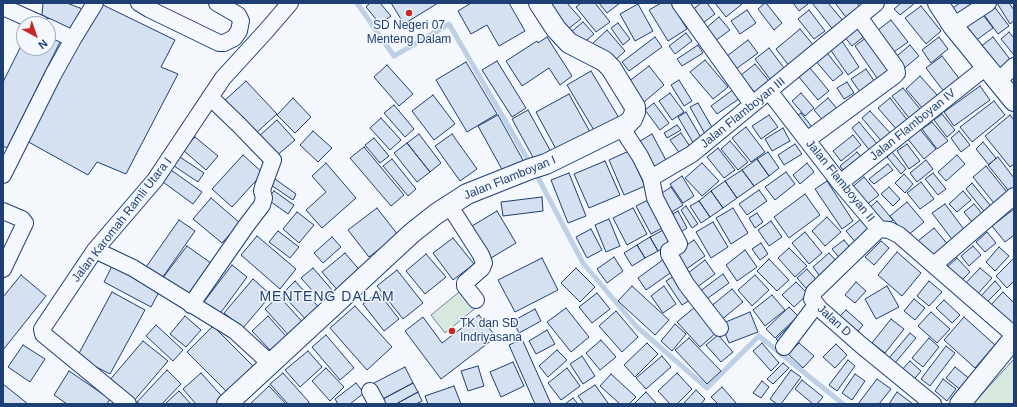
<!DOCTYPE html>
<style>
body{margin:0}
#map{position:relative;width:1017px;height:407px;overflow:hidden;background:#f4f7fb;font-family:Helvetica,sans-serif}
canvas{display:block}
.frame{position:absolute;inset:0;border:4px solid #1d3f73;pointer-events:none}
.north{position:absolute;left:16px;top:16px;width:40px;height:40px;box-sizing:border-box;background:#f4f7fb;border:1px solid #9eadc5;border-radius:50%;rotate:140deg;font-size:11px;font-weight:700;line-height:16px;text-align:center;color:#1d3f73}
.north::after{content:'';display:block;margin:auto;width:14px;height:18px;background:#c62828;clip-path:polygon(50% 0,100% 100%,50% 72%,0 100%)}
</style>
<div id="map">
<canvas width="1017" height="407"></canvas>
<div class="frame"></div>
<div class="north">N</div>
</div>
<script>
const g = document.querySelector('canvas').getContext('2d');
g.lineJoin = 'round';
function fill(path, color) {
  g.fillStyle = color;
  g.fill(path, 'evenodd');
}
function poly(rows) {
  const path = new Path2D();
  for (const r of rows) {
    path.moveTo(r[0], r[1]);
    for (let i = 2; i < r.length; i += 2) path.lineTo(r[i], r[i + 1]);
  }
  return path;
}
function strokePath(path, color, width, dash) {
  g.strokeStyle = color;
  g.lineWidth = width;
  g.lineCap = dash ? 'butt' : 'round';
  g.setLineDash(dash || []);
  g.stroke(path);
}
function drawText(font, color, halo, rows, align = 'center') {
  g.font = font + ' Helvetica,sans-serif';
  g.lineWidth = 3;
  g.setLineDash([]);
  g.textBaseline = 'middle';
  g.strokeStyle = halo;
  g.fillStyle = color;
  for (const [text, x, y, turn = 0] of rows) {
    g.save();
    g.translate(x, y);
    g.rotate((+turn || 0) * Math.PI / 180);
    g.textAlign = isNaN(turn) ? turn : align;
    if (halo) g.strokeText(text, 0, 0);
    g.fillText(text, 0, 0);
    g.restore();
  }
}
const green = poly([
 [464,288,478,306,445,333,431,315,464,288],
 [1014,359,1014,404,973,404,1014,359]
]);
const stream = poly([
 [357,3,394,56,449,24,531,165],
 [535,172,583,263,636,326,707,388,759,336,843,404]
]);
const building = poly([
 [43,3,67,3,85,10,75,31,42,15,43,3],
 [99,3,175,40,161,67,178,74,126,174,97,162,88,175,25,140,99,3],
 [370,3,380,3,391,16,380,24,366,7,370,3],
 [391,3,438,3,404,24,391,3],
 [471,3,509,3,525,31,499,46,487,25,471,34,458,11,471,3],
 [553,3,567,3,581,19,568,29,549,6,553,3],
 [581,3,595,3,610,22,596,32,576,7,581,3],
 [599,3,620,3,607,13,599,3],
 [661,3,671,3,687,29,668,41,649,10,661,3],
 [701,3,707,3,715,14,700,25,690,12,701,3],
 [715,3,741,3,742,4,726,17,715,3],
 [765,3,766,3,782,23,774,30,758,9,765,3],
 [793,3,807,3,808,4,799,11,793,3],
 [814,3,828,3,845,23,834,31,813,4,814,3],
 [835,3,857,3,863,11,849,21,835,3],
 [901,3,915,3,900,15,894,9,901,3],
 [960,3,981,3,955,21,948,11,960,3],
 [997,3,1009,3,1014,10,1014,21,1010,24,997,3],
 [638,4,653,31,635,41,620,14,638,4],
 [993,5,1009,26,998,34,982,12,993,5],
 [921,6,941,31,926,44,905,18,921,6],
 [747,10,756,23,740,34,731,21,747,10],
 [809,10,825,31,814,39,798,19,809,10],
 [980,11,993,28,971,44,958,27,980,11],
 [719,17,730,30,715,41,705,29,719,17],
 [891,20,908,42,891,54,874,33,891,20],
 [583,22,594,34,581,45,571,32,583,22],
 [857,22,867,34,852,46,843,35,857,22],
 [618,23,630,39,623,45,611,28,618,23],
 [800,29,815,47,790,67,776,49,800,29],
 [607,30,625,51,611,64,592,44,607,30],
 [48,32,62,38,7,148,3,146,3,82,24,40,24,48,48,48,48,32],
 [1009,32,1014,38,1014,55,1001,39,1009,32],
 [686,33,692,41,675,54,669,46,686,33],
 [547,37,572,76,560,85,549,68,522,86,506,61,537,41,538,43,547,37],
 [655,37,662,47,629,71,622,62,655,37],
 [867,37,892,73,879,81,855,46,867,37],
 [939,37,948,49,931,63,922,50,939,37],
 [993,37,1012,62,994,75,975,51,993,37],
 [748,40,758,53,736,69,727,56,748,40],
 [842,41,859,67,848,75,830,49,842,41],
 [698,45,703,53,682,66,677,59,698,45],
 [910,45,919,56,901,71,892,60,910,45],
 [769,48,787,72,773,83,755,59,769,48],
 [824,49,843,73,833,81,813,58,824,49],
 [942,56,961,81,945,93,926,68,942,56],
 [705,60,728,87,713,99,690,72,705,60],
 [497,61,526,108,512,117,482,70,497,61],
 [466,62,497,114,467,132,436,80,466,62],
 [755,64,769,81,755,93,741,75,755,64],
 [387,65,413,94,399,106,374,77,387,65],
 [649,66,664,85,644,102,628,82,649,66],
 [810,68,829,91,818,100,799,77,810,68],
 [866,69,875,82,860,92,851,79,866,69],
 [591,71,619,118,595,132,567,85,591,71],
 [920,76,938,96,923,109,906,89,920,76],
 [679,80,692,101,684,106,671,85,679,80],
 [246,81,277,114,255,134,224,101,246,81],
 [847,82,854,93,844,99,837,88,847,82],
 [980,86,990,100,954,126,944,112,980,86],
 [903,88,920,109,909,118,892,96,903,88],
 [734,89,740,98,717,114,711,106,734,89],
 [670,93,684,112,672,120,659,101,670,93],
 [801,93,814,108,805,116,792,101,801,93],
 [569,94,590,132,557,151,536,112,569,94],
 [433,95,455,124,434,140,412,111,433,95],
 [293,98,311,117,295,133,277,115,293,98],
 [828,98,839,111,825,123,814,110,828,98],
 [890,98,908,121,897,130,878,108,890,98],
 [994,101,1005,115,972,142,960,127,994,101],
 [654,103,669,123,660,130,645,110,654,103],
 [698,103,713,129,705,134,690,107,698,103],
 [394,105,414,129,405,137,384,113,394,105],
 [528,110,551,152,535,161,512,119,528,110],
 [870,111,892,135,883,143,862,118,870,111],
 [686,112,703,141,695,146,678,117,686,112],
 [801,113,816,132,807,138,793,119,801,113],
 [942,114,955,130,947,137,934,120,942,114],
 [498,115,524,162,504,173,478,126,498,115],
 [769,115,778,127,761,139,752,126,769,115],
 [1010,115,1014,120,1014,164,1010,167,985,136,1010,115],
 [381,118,401,140,390,150,370,128,381,118],
 [277,120,295,140,275,157,258,137,277,120],
 [859,122,878,145,870,151,852,128,859,122],
 [932,122,948,141,937,149,922,129,932,122],
 [677,125,681,130,667,138,664,133,677,125],
 [746,127,765,152,751,162,732,138,746,127],
 [783,128,790,141,772,151,765,139,783,128],
 [919,128,936,149,924,159,907,138,919,128],
 [313,131,332,148,318,162,300,145,313,131],
 [959,131,970,145,961,152,951,138,959,131],
 [681,133,693,151,683,158,670,140,681,133],
 [419,134,441,163,430,172,407,143,419,134],
 [452,134,477,169,460,181,435,146,452,134],
 [652,134,667,162,655,168,640,141,652,134],
 [853,135,861,145,841,161,833,151,853,135],
 [195,137,218,156,206,170,183,150,195,137],
 [374,138,389,156,380,163,365,145,374,138],
 [730,141,748,162,738,170,721,149,730,141],
 [983,142,996,158,989,165,976,149,983,142],
 [407,143,430,172,417,182,394,153,407,143],
 [795,144,802,154,784,165,778,155,795,144],
 [907,144,920,161,909,169,897,151,907,144],
 [364,147,404,195,391,206,350,158,364,147],
 [718,148,735,170,724,178,707,157,718,148],
 [629,151,645,186,624,195,609,160,629,151],
 [768,152,779,168,769,176,757,159,768,152],
 [857,152,863,159,845,173,840,166,857,152],
 [892,152,906,169,901,174,887,157,892,152],
 [243,155,263,173,232,207,212,189,243,155],
 [957,155,965,164,946,181,938,172,957,155],
 [180,157,204,173,198,182,174,166,180,157],
 [998,157,1014,178,1014,193,1012,195,988,165,998,157],
 [392,159,416,189,408,196,383,166,392,159],
 [757,159,769,176,754,186,742,170,757,159],
 [926,160,933,169,917,182,910,173,926,160],
 [605,161,620,195,589,208,574,174,605,161],
 [326,163,356,198,322,228,306,210,326,192,312,176,326,163],
 [702,163,719,181,702,196,685,178,702,163],
 [807,163,814,172,800,184,793,175,807,163],
 [888,164,893,170,874,184,869,179,888,164],
 [986,166,1010,196,997,207,973,177,986,166],
 [171,170,202,192,193,204,163,182,171,170],
 [742,170,754,186,737,198,725,181,742,170],
 [786,172,795,184,775,200,765,187,786,172],
 [569,173,586,216,568,223,551,180,569,173],
 [933,173,946,189,938,195,925,179,933,173],
 [904,174,913,184,905,193,895,183,904,174],
 [682,176,694,196,683,203,670,184,682,176],
 [864,177,879,195,865,206,850,189,864,177],
 [275,179,296,194,293,200,271,185,275,179],
 [725,181,737,198,723,208,711,191,725,181],
 [827,181,853,221,842,229,815,189,827,181],
 [921,182,934,199,920,209,907,193,921,182],
 [972,183,994,210,987,215,966,189,972,183],
 [671,187,683,205,667,215,656,197,671,187],
 [889,187,900,199,893,206,881,194,889,187],
 [759,190,767,201,747,215,739,204,759,190],
 [274,191,294,205,288,214,267,199,274,191],
 [711,191,723,208,710,217,699,201,711,191],
 [963,191,971,200,957,212,949,204,963,191],
 [805,194,820,215,789,238,774,217,805,194],
 [542,197,543,211,503,216,501,202,542,197],
 [211,198,240,223,222,243,193,219,211,198],
 [650,199,664,227,651,234,636,206,650,199],
 [699,201,710,217,701,223,690,206,699,201],
 [877,201,893,220,881,229,866,211,877,201],
 [907,202,924,222,907,236,890,216,907,202],
 [945,204,966,232,954,242,932,213,945,204],
 [974,204,986,218,976,227,964,212,974,204],
 [686,206,698,224,692,228,681,210,686,206],
 [377,208,398,235,369,257,348,230,377,208],
 [633,208,647,234,627,245,613,218,633,208],
 [733,208,748,233,731,244,716,218,733,208],
 [1014,209,1014,235,1005,242,992,226,1014,209],
 [497,211,516,243,491,258,472,226,497,211],
 [678,211,687,228,676,235,666,218,678,211],
 [297,212,314,225,299,243,283,229,297,212],
 [757,213,763,222,755,228,749,218,757,213],
 [827,217,841,232,825,246,812,231,827,217],
 [609,219,620,246,606,252,595,225,609,219],
 [861,219,872,232,857,244,846,231,861,219],
 [179,220,195,231,160,281,144,270,179,220],
 [771,221,782,237,769,246,758,230,771,221],
 [713,222,728,247,711,258,696,232,713,222],
 [934,228,950,247,934,261,918,241,934,228],
 [591,229,602,250,587,258,576,237,591,229],
 [665,229,673,242,658,251,650,237,665,229],
 [278,231,299,247,290,258,269,242,278,231],
 [805,232,822,253,809,264,792,243,805,232],
 [987,232,996,243,985,252,976,242,987,232],
 [257,236,296,269,280,289,241,255,257,236],
 [332,237,341,247,323,263,314,253,332,237],
 [650,237,658,251,645,258,637,245,650,237],
 [453,238,474,264,453,280,433,253,453,238],
 [694,240,705,256,682,272,671,256,694,240],
 [844,240,853,251,842,261,832,249,844,240],
 [881,241,889,248,874,265,865,257,881,241],
 [761,243,768,254,760,260,752,249,761,243],
 [637,245,645,258,632,266,624,253,637,245],
 [187,246,215,266,191,300,162,279,187,246],
 [973,246,981,255,969,266,961,256,973,246],
 [999,247,1009,256,995,271,986,262,999,247],
 [789,248,807,266,795,277,778,258,789,248],
 [745,250,757,267,737,281,726,265,745,250],
 [897,252,921,273,902,296,878,275,897,252],
 [345,253,362,273,339,292,322,272,345,253],
 [829,253,839,264,822,279,813,267,829,253],
 [426,254,446,277,425,294,406,271,426,254],
 [614,257,623,271,607,283,597,269,614,257],
 [542,258,558,290,515,312,498,280,542,258],
 [957,258,970,272,959,283,946,268,957,258],
 [1014,258,1014,281,1007,288,996,276,1014,258],
 [664,259,673,271,646,290,638,278,664,259],
 [769,259,789,280,777,291,757,271,769,259],
 [705,260,715,274,693,290,683,277,705,260],
 [232,265,247,277,219,315,203,303,232,265],
 [112,266,159,292,151,307,104,282,112,266],
 [313,268,339,298,328,308,301,278,313,268],
 [576,268,595,287,580,302,561,283,576,268],
 [980,268,992,278,975,297,963,286,980,268],
 [807,269,820,284,810,293,797,278,807,269],
 [397,270,423,303,403,319,377,286,397,270],
 [723,274,729,283,701,303,695,295,723,274],
 [21,275,46,296,3,350,3,297,21,275],
 [755,275,769,290,752,306,738,290,755,275],
 [674,276,690,300,682,305,666,281,674,276],
 [253,279,271,295,243,328,224,313,253,279],
 [295,281,324,313,311,325,282,294,295,281],
 [929,281,942,292,929,306,917,296,929,281],
 [995,281,1001,288,986,303,980,297,995,281],
 [796,282,808,294,794,307,782,295,796,282],
 [856,282,866,291,855,303,845,295,856,282],
 [632,286,669,320,655,335,618,301,632,286],
 [664,286,676,304,663,313,651,296,664,286],
 [887,286,899,307,876,319,865,299,887,286],
 [732,289,743,302,720,321,709,308,732,289],
 [112,292,145,310,110,374,77,357,112,292],
 [378,292,399,319,384,331,363,304,378,292],
 [1003,292,1014,303,1014,325,990,306,1003,292],
 [597,293,610,309,592,323,579,307,597,293],
 [772,295,785,310,765,326,753,310,772,295],
 [279,296,306,326,292,339,265,309,279,296],
 [914,299,925,308,915,320,904,311,914,299],
 [944,300,960,315,952,323,936,308,944,300],
 [355,306,392,347,367,370,330,328,355,306],
 [695,307,717,332,700,347,677,322,695,307],
 [789,307,798,316,775,338,766,329,789,307],
 [566,308,589,337,571,352,547,322,566,308],
 [535,309,541,321,519,333,513,321,535,309],
 [846,310,863,325,854,336,836,320,846,310],
 [616,311,638,337,622,352,599,326,616,311],
 [750,312,758,332,729,343,721,324,750,312],
 [931,312,950,329,937,343,918,326,931,312],
 [479,315,496,337,441,379,405,331,423,317,442,343,479,315],
 [185,316,201,330,186,347,170,334,185,316],
 [268,316,286,336,270,350,252,331,268,316],
 [964,317,995,345,975,368,944,340,964,317],
 [891,319,904,329,885,353,872,343,891,319],
 [794,321,799,326,782,345,776,339,794,321],
 [675,324,686,334,672,351,661,341,675,324],
 [156,325,183,350,173,361,146,336,156,325],
 [213,326,257,370,231,396,187,352,213,326],
 [547,330,555,344,536,354,529,341,547,330],
 [910,333,916,338,895,363,889,358,910,333],
 [326,335,354,368,340,380,312,347,326,335],
 [718,335,733,352,721,362,706,345,718,335],
 [689,338,721,371,707,384,675,350,689,338],
 [929,338,939,347,923,367,912,358,929,338],
 [522,339,551,404,535,404,509,345,522,339],
 [601,340,616,357,600,370,586,353,601,340],
 [143,341,168,361,133,402,108,382,143,341],
 [647,343,658,354,635,377,624,365,647,343],
 [762,343,779,363,771,371,753,351,762,343],
 [799,343,814,356,803,368,788,354,799,343],
 [836,344,847,355,835,368,823,357,836,344],
 [23,345,45,359,30,382,8,367,23,345],
 [946,346,955,353,930,386,921,379,946,346],
 [557,350,567,360,548,377,539,366,557,350],
 [308,351,322,367,300,387,285,370,308,351],
 [582,356,595,376,583,384,570,364,582,356],
 [662,356,671,367,646,389,636,378,662,356],
 [848,360,855,366,837,391,829,385,848,360],
 [910,361,921,371,911,383,899,373,910,361],
 [513,362,524,386,501,397,490,372,513,362],
 [783,363,789,368,773,384,767,379,783,363],
 [478,366,484,386,468,391,461,371,478,366],
 [405,367,413,383,381,400,372,384,405,367],
 [955,367,971,380,962,391,946,378,955,367],
 [326,368,344,387,330,401,312,381,326,368],
 [567,368,580,386,561,400,548,383,567,368],
 [167,370,181,384,162,404,140,404,137,402,167,370],
 [791,370,801,377,781,404,777,404,770,399,791,370],
 [69,371,110,399,107,404,67,404,54,395,69,371],
 [201,373,228,403,226,404,196,404,183,389,201,373],
 [283,373,309,402,308,404,288,404,270,384,283,373],
 [677,373,692,389,677,404,670,404,658,391,677,373],
 [611,374,636,397,629,404,620,404,600,386,611,374],
 [855,374,865,381,852,400,842,393,855,374],
 [877,379,891,389,879,404,858,404,877,379],
 [943,379,956,389,947,401,935,391,943,379],
 [802,380,823,397,817,404,813,404,795,389,802,380],
 [762,381,769,387,761,398,753,393,762,381],
 [356,383,364,393,350,404,338,404,335,399,356,383],
 [413,383,418,392,396,404,383,404,381,400,413,383],
 [3,384,28,404,3,404,3,384],
 [595,385,608,403,607,404,584,404,578,396,595,385],
 [269,386,286,404,250,404,269,386],
 [454,386,461,404,428,404,425,396,454,386],
 [722,387,737,404,718,404,711,397,722,387],
 [696,390,705,399,701,404,683,404,696,390],
 [179,391,191,404,165,404,179,391],
 [418,392,422,401,416,404,396,404,418,392],
 [646,392,656,403,656,404,634,404,646,392],
 [897,392,913,404,889,404,897,392],
 [573,398,578,404,565,404,573,398]
]);
const minor = poly([
 [139,3,149,9,219,43,224,43,234,38,239,31,241,21,238,15,217,3],
 [680,3,752,104],
 [3,7,41,24],
 [953,26,988,3],
 [48,27,73,39],
 [998,81,1014,66],
 [769,91,840,183,879,229,889,230,899,235,1014,335],
 [621,127,640,156,651,178,655,198,679,244,678,246,669,251,669,254,686,284,720,328],
 [807,140,894,76,897,73,896,68,859,17],
 [3,175,53,75,73,39,95,3],
 [651,178,692,154,876,3],
 [840,183,986,67],
 [449,205,481,255,484,263,482,268,465,283,465,286,476,300],
 [3,211,22,219,25,223,3,269],
 [879,229,814,292,812,299,820,309,861,345,933,404],
 [95,250,133,268,235,331,271,364],
 [934,265,1014,196],
 [191,305,246,226,262,205,264,198,262,191,263,187,273,160,238,124,210,97],
 [784,347,816,305],
 [370,391,377,404],
 [128,404,43,334,42,329,95,250,155,180,223,78,266,31,290,3]
]);
const tertiary = poly([
 [938,3,953,26,1014,101],
 [227,404,412,233,436,214,467,194,530,169,546,164,621,127,627,124,632,119,635,112,635,107,611,68,604,61,569,43,556,29,539,3],
 [960,404,1014,338]
]);
const markers = [
 [409,13,4,"#c62828"],
 [452,331,4,"#c62828"]
];
const poiNames = [
 ["SD Negeri 07",409,26],
 ["Menteng Dalam",409,40],
 ["TK dan SD",460,324,"left"],
 ["Indriyasana",460,338,"left"]
];
const streetNames = [
 ["Jalan Flamboyan III",743,113,-39],
 ["Jalan Flamboyan IV",913,125,-39],
 ["Jalan Flamboyan I",510,178,-22],
 ["Jalan Flamboyan II",840,181,51],
 ["Jalan Karomah Ramli Utara I",122,220,-52],
 ["Jalan D",834,321,42]
];
const quarterNames = [
 ["MENTENG DALAM",327,297]
];
fill(green, '#d7e8df');
strokePath(green, '#687fa3', 1);
strokePath(stream, '#bed0e5', 5);
fill(building, '#d5e0f0');
strokePath(building, '#1d3f73', 1);
strokePath(minor, '#1d3f73', 18);
strokePath(tertiary, '#1d3f73', 22);
strokePath(minor, '#f4f7fb', 16);
strokePath(tertiary, '#f4f7fb', 20);
for (const [x, y, r, color] of markers) {
  const dot = new Path2D();
  dot.arc(x, y, r, 0, 2 * Math.PI);
  g.fillStyle = color;
  g.fill(dot);
  strokePath(dot, '#f4f7fb', 1.5);
}
drawText('12px', '#1d3f73', '#f4f7fb', poiNames);
drawText('12px', '#1d3f73', '#f4f7fb', streetNames);
g.letterSpacing = '1px';
drawText('14px', '#1d3f73', '#f4f7fb', quarterNames);
g.letterSpacing = '0px';
</script>
